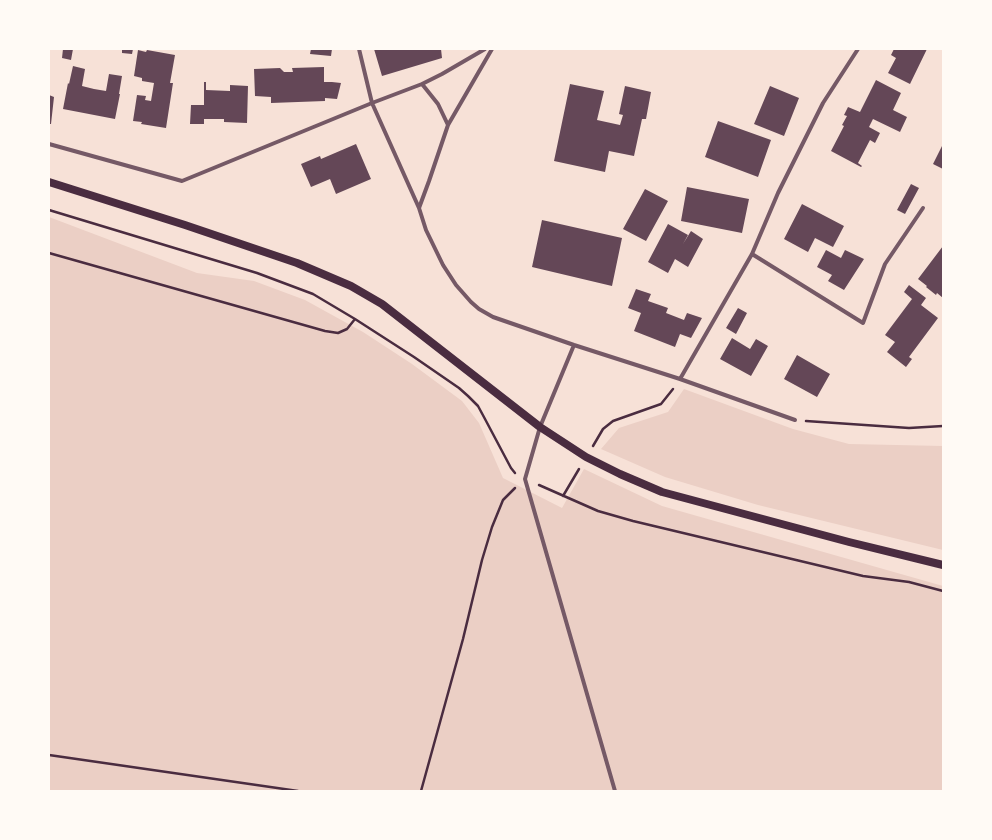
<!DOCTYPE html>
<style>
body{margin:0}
#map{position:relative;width:992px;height:840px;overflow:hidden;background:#f7e1d7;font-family:Bitter,serif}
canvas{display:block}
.frame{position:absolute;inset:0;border:50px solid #fffaf5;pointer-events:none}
</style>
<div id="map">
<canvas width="992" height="840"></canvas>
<div class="frame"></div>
</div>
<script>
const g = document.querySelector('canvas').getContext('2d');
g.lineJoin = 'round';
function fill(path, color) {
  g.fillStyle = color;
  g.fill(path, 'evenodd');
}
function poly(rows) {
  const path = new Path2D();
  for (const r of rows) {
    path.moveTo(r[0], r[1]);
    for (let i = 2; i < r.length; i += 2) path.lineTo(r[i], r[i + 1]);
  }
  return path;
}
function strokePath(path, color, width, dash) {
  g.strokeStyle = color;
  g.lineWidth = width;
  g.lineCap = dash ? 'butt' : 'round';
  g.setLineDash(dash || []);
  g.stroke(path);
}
const green = poly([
 [49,217,197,273,254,281,305,300,363,332,412,364,462,401,479,423,503,478,562,508,584,469,662,506,943,586,943,791,49,791],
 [684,389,793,429,849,444,943,446,943,550,758,505,665,477,601,449,619,428,668,412]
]);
const building = poly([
 [63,49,73,49,71,60,62,58],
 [122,49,133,49,132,54,122,53],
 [311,49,332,49,331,56,310,54],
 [374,49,441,49,442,58,382,76],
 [894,49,927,49,910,84,888,73,896,58,891,55],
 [138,50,146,52,147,50,175,55,170,83,173,83,166,128,141,124,142,122,133,121,137,95,146,96,145,100,151,101,154,83,142,81,142,78,134,76],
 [73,66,85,69,82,86,94,89,106,91,109,74,122,76,119,94,120,94,115,119,63,109,68,83,69,84],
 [324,67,324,82,332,82,341,83,337,99,325,98,325,101,271,103,271,97,255,96,254,69,280,68,284,72,293,72,292,68],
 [876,80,901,93,893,110,907,117,900,132,873,119,869,127,880,133,875,143,870,140,858,163,862,166,861,167,831,151,844,126,842,125,847,116,844,115,848,107,860,112],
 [204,82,206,82,206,90,230,91,230,85,248,86,247,123,224,122,224,119,204,119,204,124,190,124,191,105,204,105],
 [570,84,604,91,597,120,620,125,623,115,619,114,625,86,651,92,646,119,642,119,634,156,609,151,605,172,554,161],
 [770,86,799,98,784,136,754,124],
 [49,95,54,97,51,124,49,124],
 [718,121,771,140,758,177,705,157],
 [356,144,371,179,336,194,330,179,311,187,301,164,320,156,321,159],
 [943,144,943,169,933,164],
 [911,184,919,188,905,214,897,210],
 [687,187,749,199,742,233,681,221],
 [645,189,668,201,646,241,623,229],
 [802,204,844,226,833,247,815,238,808,252,784,239],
 [542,220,622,238,612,286,532,267],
 [668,224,688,235,683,244,691,231,703,239,688,267,675,259,668,273,648,262],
 [943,246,943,298,937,293,936,295,926,287,927,286,918,279],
 [826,250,841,258,845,250,864,259,844,290,828,281,832,275,817,267],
 [909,285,926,298,921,305,938,318,909,357,912,359,906,367,887,352,895,342,885,335,912,299,904,292],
 [636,289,651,294,648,301,668,308,666,313,684,320,687,313,702,318,691,338,680,334,675,347,634,331,641,313,628,308],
 [738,308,747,313,736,334,726,328],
 [732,338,750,349,756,339,768,346,751,376,720,359],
 [797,355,830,374,817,397,784,379]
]);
const path = poly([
 [49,210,257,273,313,294,355,319,414,357,459,388,468,396,478,406,485,419,511,468,515,473],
 [49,253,325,331,338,333,347,329,355,319],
 [806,421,909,428,943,426],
 [593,446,603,429,613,421,661,404,673,389],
 [539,485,598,511,633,521,863,576,909,582,943,591],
 [563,496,579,469],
 [49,755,298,791],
 [421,791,463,639,482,560,492,527,503,500,515,488]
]);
const minor = poly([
 [422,84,442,74,485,49],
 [448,125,492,49],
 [49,144,182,181,372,103,359,49],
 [419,208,429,181,448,125,438,104,422,84,372,103,419,208,426,230,443,265,456,285,471,302,479,309,493,317,574,345,680,379,795,420],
 [752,254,863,323,885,264,923,208],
 [574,345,540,427,525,479,615,791],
 [680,379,752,254,778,193,823,103,858,49]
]);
const secondary = poly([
 [49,182,185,225,297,263,351,286,382,304,540,427,586,457,620,474,662,492,849,542,943,565]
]);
fill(green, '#ebcfc5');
fill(building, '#644757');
strokePath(path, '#4a2c40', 2.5);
strokePath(minor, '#755966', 4);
strokePath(secondary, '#4a2c40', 8);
</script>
